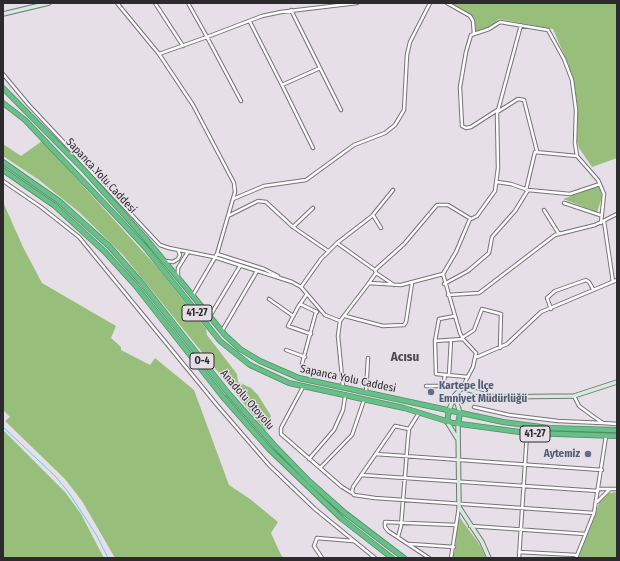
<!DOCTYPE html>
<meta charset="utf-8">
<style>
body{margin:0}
#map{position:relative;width:620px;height:561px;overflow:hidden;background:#e6dfe7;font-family:"Fira Sans Condensed",sans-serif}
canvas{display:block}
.frame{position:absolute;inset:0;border:4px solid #2c2a2d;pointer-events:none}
</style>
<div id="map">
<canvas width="620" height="561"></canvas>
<div class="frame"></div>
</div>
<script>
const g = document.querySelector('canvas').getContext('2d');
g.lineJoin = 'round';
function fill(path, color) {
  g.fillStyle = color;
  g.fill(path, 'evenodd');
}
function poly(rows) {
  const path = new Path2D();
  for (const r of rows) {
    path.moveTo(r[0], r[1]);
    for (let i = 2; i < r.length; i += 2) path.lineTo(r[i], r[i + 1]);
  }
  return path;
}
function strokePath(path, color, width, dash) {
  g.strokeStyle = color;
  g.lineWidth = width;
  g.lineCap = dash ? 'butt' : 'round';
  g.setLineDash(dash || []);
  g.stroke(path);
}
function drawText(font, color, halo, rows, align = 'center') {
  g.font = font + ' "Fira Sans Condensed",sans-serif';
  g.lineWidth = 3;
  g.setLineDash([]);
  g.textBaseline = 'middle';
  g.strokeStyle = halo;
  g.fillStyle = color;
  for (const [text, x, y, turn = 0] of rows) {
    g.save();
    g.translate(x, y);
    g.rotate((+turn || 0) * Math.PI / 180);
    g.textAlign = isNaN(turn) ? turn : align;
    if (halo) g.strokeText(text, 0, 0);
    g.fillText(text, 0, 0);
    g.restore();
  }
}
const green = poly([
 [447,3,617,3,617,158,592,167,579,148,577,141,578,111,575,88,568,64,553,29,499,19,489,28,478,32,474,31,472,18],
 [42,141,157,267,206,329,207,335,237,374,238,382,251,388,258,395,271,416,266,431,123,255,79,212,39,180,3,156,3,144,21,156],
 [599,186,602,197,597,212,563,199],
 [3,202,23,247,42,283,116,326,111,338,121,347,121,350,150,365,155,358,194,390,229,485,250,499,278,522,271,533,281,555,284,558,115,558,82,501,65,479,5,421,10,417,3,410],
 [3,430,65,492,81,514,104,558,3,558],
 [617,492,617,558,578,558,600,501,609,493],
 [460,518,480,545,486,558,452,558,455,550,458,519]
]);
const stream = poly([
 [3,427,55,476,69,493,97,536,108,558]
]);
const street = poly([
 [117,3,159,54],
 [155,3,183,46],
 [188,3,207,37,262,16,281,12,357,3],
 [447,3,470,16,473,21,474,34],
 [250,22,282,85,320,68,291,10],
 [320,68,341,110],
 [3,74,28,104,160,245,169,248,214,257,292,282,301,287,325,315,340,321],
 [282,85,313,148],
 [499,109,471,127,466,128,462,126,460,87,466,52,471,35,489,29,500,22,548,30,564,59,572,80,576,110,575,143,577,156,598,180,604,194,601,223],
 [499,111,518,99,524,100,537,151],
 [3,181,41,207,79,237,217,405,269,465,315,509,375,558],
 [497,182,511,184,528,190],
 [526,190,535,152,577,156],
 [233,199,264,186,306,180,354,145,385,133,395,125,404,110,407,55,410,42,430,3],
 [564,203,600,215],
 [544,210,559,234],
 [373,215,381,228],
 [228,216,235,192,234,183,193,105,159,54,207,37,241,101],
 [604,221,613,282],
 [293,227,313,208],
 [337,243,372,216,393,190],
 [217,254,264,269,278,276],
 [166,261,173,262,178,259,180,255,178,250],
 [376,273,394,285],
 [443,274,456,252,470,219],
 [178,276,178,268,188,252],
 [369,283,401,285,443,274,460,333,463,339,476,353,473,367,462,388],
 [444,284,468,271,489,253,492,237,515,211,528,190,570,194,600,184],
 [301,287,321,259,337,243,375,270],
 [307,294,298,307,288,326,311,334],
 [193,295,217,254,228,216,258,201,266,202,293,227,328,251],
 [448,295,479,293,555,235,595,225,617,214],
 [269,299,293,316],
 [300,304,317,312],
 [551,309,547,298,555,291,586,280,589,282,593,289],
 [210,316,240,266],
 [345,316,383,326,404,325,406,322,412,283],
 [222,331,257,271],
 [462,338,474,330,482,309,501,314,500,348],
 [463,339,435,341,436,374,468,377],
 [435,341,439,319,455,316],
 [286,350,305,357],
 [477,357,507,344,541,312,617,280],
 [302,364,316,312],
 [449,375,451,340],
 [426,386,443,386,445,375],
 [303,387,281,428,281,434,342,487,352,493],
 [343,387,338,336,340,321,369,283,376,273,375,270,404,244,437,205,448,205,471,219,477,216,495,191,498,168,497,114,521,25],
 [366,392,368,358],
 [574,396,579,406,594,417,603,423,617,424],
 [474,407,509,415,558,421,603,423],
 [409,429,395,426,353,487,352,492,354,495,375,498,594,513],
 [376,454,602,470],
 [309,459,334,430,343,410,345,397],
 [320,468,352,435,364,400],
 [361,475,598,491],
 [598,489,617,489],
 [597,502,610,489],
 [470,526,585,534],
 [398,537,401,526,408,438,409,429,419,413],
 [410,544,454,547],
 [519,552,576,555],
 [322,558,314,546,317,538,353,541],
 [429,558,388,531,385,527,385,522,455,525],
 [451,558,459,507],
 [519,558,527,433],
 [576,558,594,513,606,436]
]);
const secondary = poly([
 [3,14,49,3],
 [455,396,460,413],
 [449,410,455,395,462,388,494,397,574,396,617,382],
 [447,422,457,438],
 [458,424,459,507,482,542,489,558]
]);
const highway = poly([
 [3,88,84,170,146,239,225,335,240,349,260,361,299,378,503,422,549,428,617,430],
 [3,103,25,120,119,219,144,246,220,341,250,365,289,383,404,408,453,423,527,433,617,436],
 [3,162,59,201,109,246,140,281,228,393,274,445,309,481,345,513,404,558],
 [3,170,55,206,105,252,135,285,223,397,269,449,342,519,392,558],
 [447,422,449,410],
 [458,424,460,413]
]);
const markers = [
 [431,392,4,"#5c6f8a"],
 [588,454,4,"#5c6f8a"]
];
const shields = [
 [197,313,30],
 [202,361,24],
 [535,434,30]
];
const shieldNames = [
 ["41-27",197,313],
 ["O-4",202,361],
 ["41-27",535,434]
];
const streetNames = [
 ["Sapanca Yolu Caddesi",101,176,47],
 ["Sapanca Yolu Caddesi",348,379,12],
 ["Anadolu Otoyolu",247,400,49]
];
const serviceNames = [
 ["Kartepe İlçe",439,386],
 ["Emniyet Müdürlüğü",439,399],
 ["Aytemiz",580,454,"right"]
];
const quarterNames = [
 ["Acısu",405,357]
];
fill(green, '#97bf7b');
strokePath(stream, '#57d2f2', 1);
strokePath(street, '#787279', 4.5);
strokePath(secondary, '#787279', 5.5);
strokePath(highway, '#528c68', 6);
strokePath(street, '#fff', 2.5);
strokePath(secondary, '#d1ecdb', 3.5);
strokePath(highway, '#66c088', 4.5);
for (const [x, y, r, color] of markers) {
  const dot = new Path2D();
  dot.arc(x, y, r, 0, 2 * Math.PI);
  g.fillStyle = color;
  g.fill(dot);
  strokePath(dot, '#e6dfe7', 1.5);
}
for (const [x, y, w] of shields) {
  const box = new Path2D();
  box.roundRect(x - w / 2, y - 8, w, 16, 3);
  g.fillStyle = '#e6dfe7';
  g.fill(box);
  strokePath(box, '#2c2a2d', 1);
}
drawText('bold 10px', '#2c2a2d', null, shieldNames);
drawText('11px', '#2c2a2d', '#e6dfe7', streetNames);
drawText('bold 11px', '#4e5e75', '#e6dfe7', serviceNames, 'left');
drawText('bold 13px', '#504b52', '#e6dfe7', quarterNames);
</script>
